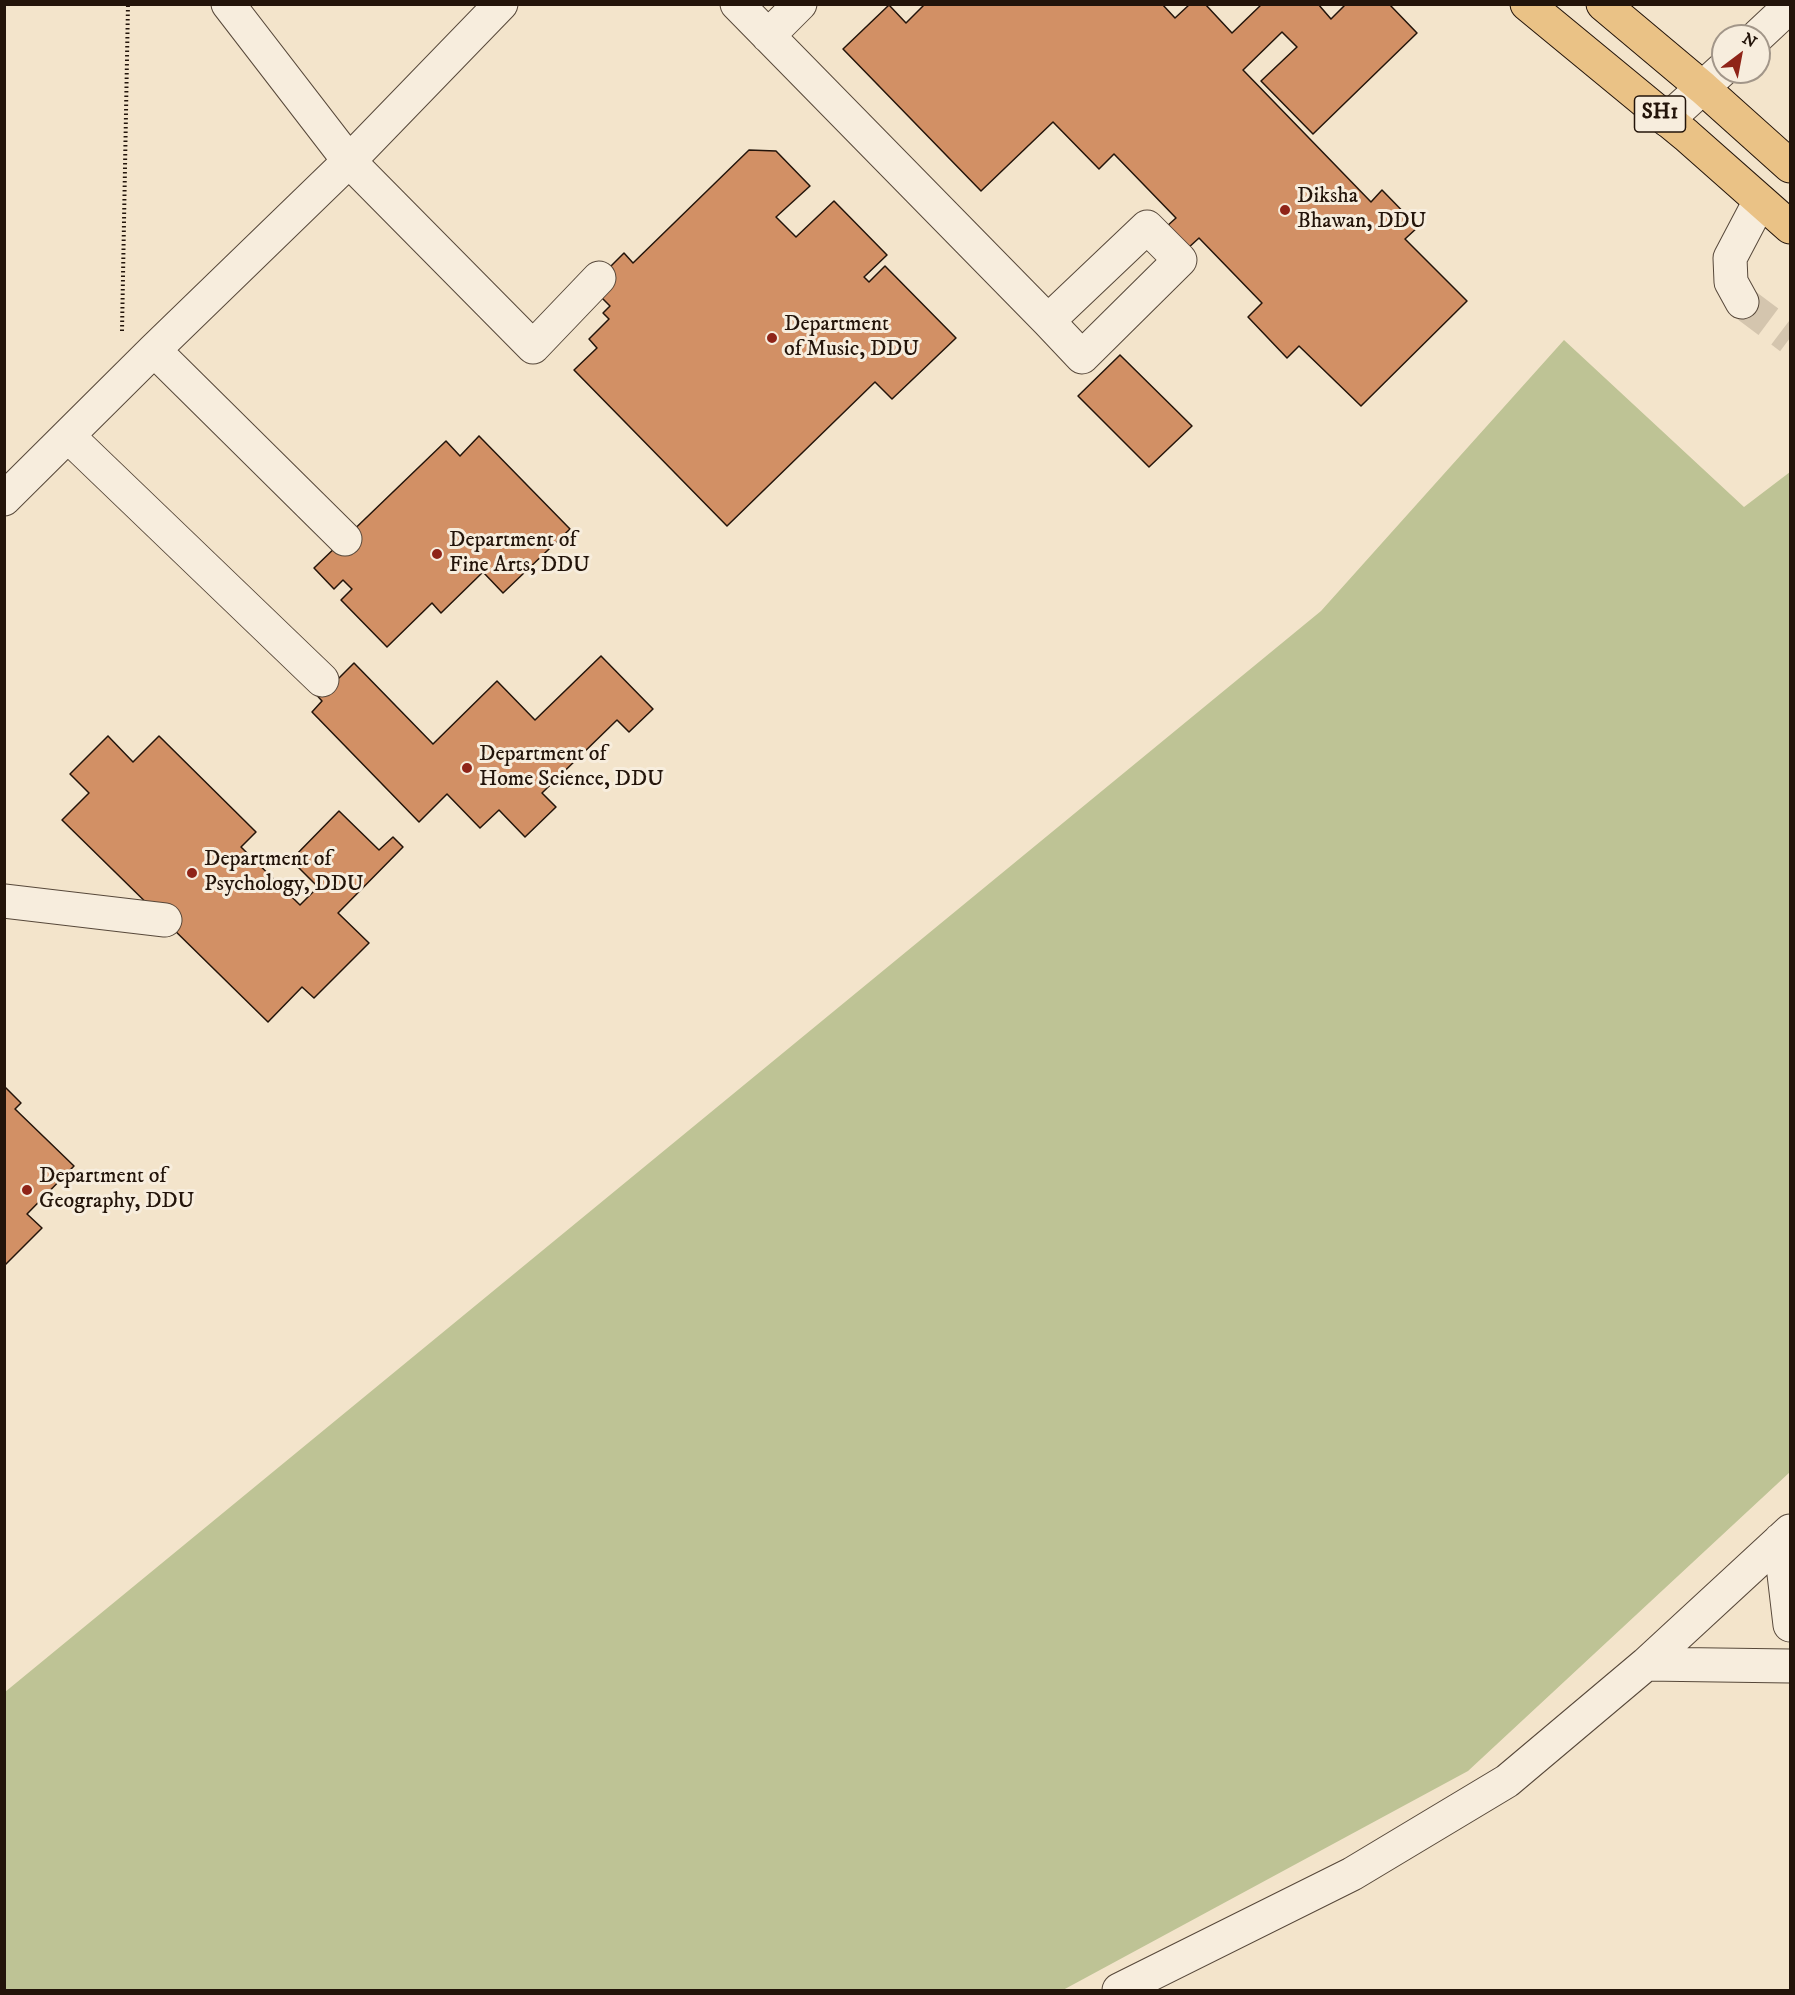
<!DOCTYPE html>
<style>
body{margin:0}
#map{position:relative;width:1795px;height:1995px;overflow:hidden;background:#f3e4cb;font-family:"IM FELL DW Pica",serif}
canvas{display:block}
.frame{position:absolute;inset:0;border:6px solid #23140a;pointer-events:none}
.north{position:absolute;left:1711px;top:24px;width:60px;height:60px;box-sizing:border-box;background:#f7eddd;border:2px solid #a29689;border-radius:50%;rotate:32deg;font-size:16px;font-weight:700;line-height:24px;text-align:center;color:#23140a}
.north::after{content:'';display:block;margin:auto;width:21px;height:27px;background:#8f2418;clip-path:polygon(50% 0,100% 100%,50% 72%,0 100%)}
</style>
<div id="map">
<canvas width="1795" height="1995"></canvas>
<div class="frame"></div>
<div class="north">N</div>
</div>
<script>
const g = document.querySelector('canvas').getContext('2d');
g.lineJoin = 'round';
function fill(path, color) {
  g.fillStyle = color;
  g.fill(path, 'evenodd');
}
function poly(rows) {
  const path = new Path2D();
  for (const r of rows) {
    path.moveTo(r[0], r[1]);
    for (let i = 2; i < r.length; i += 2) path.lineTo(r[i], r[i + 1]);
  }
  return path;
}
function strokePath(path, color, width, dash) {
  g.strokeStyle = color;
  g.lineWidth = width;
  g.lineCap = dash ? 'butt' : 'round';
  g.setLineDash(dash || []);
  g.stroke(path);
}
function drawText(font, color, halo, rows, align = 'center') {
  g.font = font + ' "IM FELL DW Pica",serif';
  g.lineWidth = 6;
  g.setLineDash([]);
  g.textBaseline = 'middle';
  g.strokeStyle = halo;
  g.fillStyle = color;
  for (const [text, x, y, turn = 0] of rows) {
    g.save();
    g.translate(x, y);
    g.rotate((+turn || 0) * Math.PI / 180);
    g.textAlign = isNaN(turn) ? turn : align;
    if (halo) g.strokeText(text, 0, 0);
    g.fillText(text, 0, 0);
    g.restore();
  }
}
const green = poly([
 [1564,340,1744,507,1790,472,1790,1472,1468,1771,1063,1990,5,1990,5,1692,1321,611]
]);
const building = poly([
 [925,4,1162,4,1175,18,1190,4,1205,4,1232,33,1262,4,1318,4,1331,19,1346,4,1389,4,1417,33,1313,134,1261,81,1297,47,1282,32,1243,70,1371,202,1382,190,1418,227,1405,239,1467,301,1361,406,1299,346,1287,358,1248,317,1262,303,1199,238,1187,249,1166,227,1176,218,1114,154,1099,169,1053,122,981,191,843,49,889,5,906,23,925,4],
 [749,150,776,151,810,186,776,217,796,237,834,201,887,255,864,277,869,282,885,266,956,338,892,399,875,382,727,526,574,370,597,348,589,339,609,319,603,313,610,306,598,294,599,278,624,253,633,263,749,150],
 [1120,355,1192,426,1149,467,1078,396,1120,355],
 [479,436,570,529,503,593,483,572,441,613,432,603,387,647,341,600,352,589,343,580,334,589,314,568,446,441,460,456,479,436],
 [601,656,653,709,629,732,617,720,542,793,556,807,525,837,499,810,480,828,447,794,419,822,312,712,322,701,312,690,332,671,339,678,354,663,433,744,497,681,535,720,601,656],
 [108,736,133,762,159,736,256,832,241,847,300,905,318,887,291,860,339,811,379,850,393,837,403,847,338,913,369,943,314,998,302,987,268,1022,62,820,89,793,70,774,108,736],
 [4,1086,21,1103,15,1109,74,1166,27,1214,42,1228,4,1266,4,1086]
]);
const minorTunnel = poly([
 [1742,302,1790,338]
]);
const path = poly([
 [122,331,128,4]
]);
const minor = poly([
 [228,4,349,161,533,347,599,278],
 [737,4,1048,321,1082,357,1180,260,1147,227,1048,321],
 [768,36,800,4],
 [1758,36,1790,6],
 [1667,120,1723,69],
 [1742,302,1731,282,1730,258,1760,201],
 [154,350,345,539],
 [68,436,322,680],
 [4,499,154,350,349,161,501,4],
 [4,901,165,920],
 [1780,1540,1790,1625],
 [1646,1664,1790,1666],
 [1119,1990,1352,1874,1507,1781,1646,1664,1790,1531]
]);
const major = poly([
 [1527,4,1686,135,1790,227],
 [1603,4,1703,88,1790,166]
]);
const markers = [
 [1285,210,6,"#8f2418"],
 [772,338,6,"#8f2418"],
 [437,554,6,"#8f2418"],
 [467,768,6,"#8f2418"],
 [192,873,6,"#8f2418"],
 [27,1190,6,"#8f2418"]
];
const shields = [
 [1660,114,51]
];
const shieldNames = [
 ["SH1",1660,114]
];
const poiNames = [
 ["Diksha",1297,197],
 ["Bhawan, DDU",1297,222],
 ["Department",784,325],
 ["of Music, DDU",784,350],
 ["Department of",449,541],
 ["Fine Arts, DDU",449,566],
 ["Department of",479,755],
 ["Home Science, DDU",479,780],
 ["Department of",204,860],
 ["Psychology, DDU",204,885],
 ["Department of",39,1177],
 ["Geography, DDU",39,1202]
];
fill(green, '#bec395');
fill(building, '#d29065');
strokePath(building, '#23140a', 1.5);
strokePath(minorTunnel, '#d4c5ae', 33, [33, 16]);
strokePath(minor, '#57483a', 35);
strokePath(major, '#23140a', 35);
strokePath(path, '#23140a', 4, [1.5, 3]);
strokePath(minor, '#f7eddd', 33);
strokePath(major, '#eac286', 33);
for (const [x, y, r, color] of markers) {
  const dot = new Path2D();
  dot.arc(x, y, r, 0, 2 * Math.PI);
  g.fillStyle = color;
  g.fill(dot);
  strokePath(dot, '#f7eddd', 2);
}
for (const [x, y, w] of shields) {
  const box = new Path2D();
  box.roundRect(x - w / 2, y - 18, w, 36, 4.5);
  g.fillStyle = '#f7eddd';
  g.fill(box);
  strokePath(box, '#23140a', 1.5);
}
drawText('bold 21px', '#23140a', null, shieldNames);
drawText('22px', '#23140a', '#f7eddd', poiNames, 'left');
</script>
